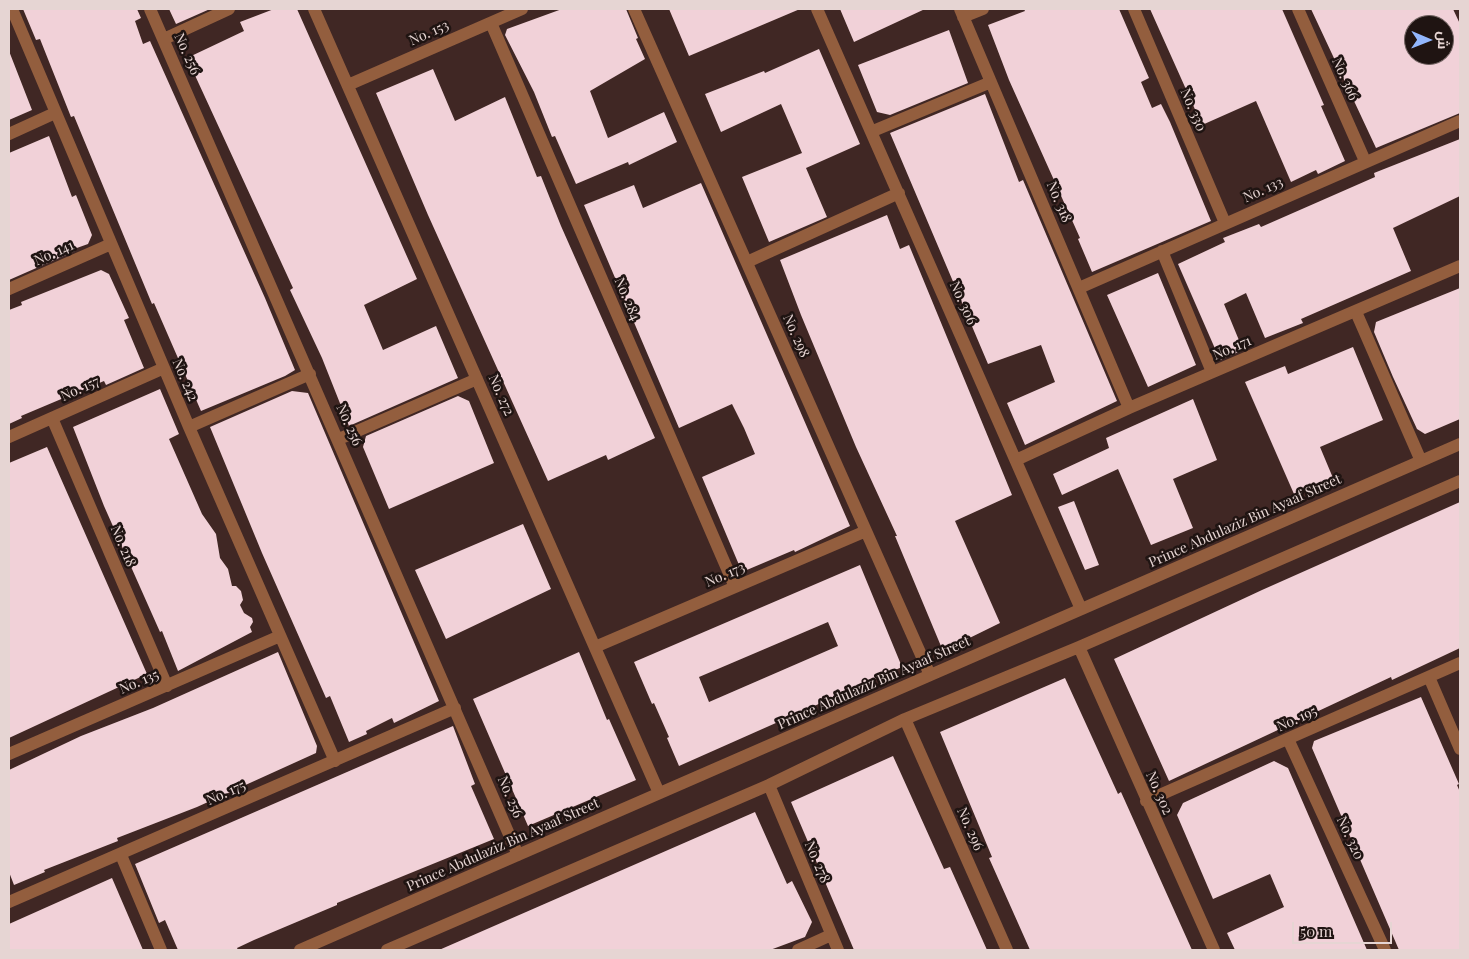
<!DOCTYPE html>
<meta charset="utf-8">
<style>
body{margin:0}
#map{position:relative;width:1469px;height:959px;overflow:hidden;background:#402724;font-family:"Playfair Display",Cairo,serif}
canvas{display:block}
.frame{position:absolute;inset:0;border:10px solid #e6d5d3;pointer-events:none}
.north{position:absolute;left:1404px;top:15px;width:50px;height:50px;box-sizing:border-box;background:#1f1412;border:1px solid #6f615f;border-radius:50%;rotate:91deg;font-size:14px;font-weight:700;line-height:20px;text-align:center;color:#e6d5d3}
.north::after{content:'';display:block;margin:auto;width:18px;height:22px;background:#92b7fd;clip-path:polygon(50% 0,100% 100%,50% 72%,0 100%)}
.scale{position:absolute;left:1292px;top:922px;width:100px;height:22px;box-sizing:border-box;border:2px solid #e6d5d3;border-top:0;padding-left:6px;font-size:15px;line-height:18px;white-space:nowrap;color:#e6d5d3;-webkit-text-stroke:4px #1f1412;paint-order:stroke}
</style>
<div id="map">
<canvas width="1469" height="959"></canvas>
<div class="frame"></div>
<div class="north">ش</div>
<div class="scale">50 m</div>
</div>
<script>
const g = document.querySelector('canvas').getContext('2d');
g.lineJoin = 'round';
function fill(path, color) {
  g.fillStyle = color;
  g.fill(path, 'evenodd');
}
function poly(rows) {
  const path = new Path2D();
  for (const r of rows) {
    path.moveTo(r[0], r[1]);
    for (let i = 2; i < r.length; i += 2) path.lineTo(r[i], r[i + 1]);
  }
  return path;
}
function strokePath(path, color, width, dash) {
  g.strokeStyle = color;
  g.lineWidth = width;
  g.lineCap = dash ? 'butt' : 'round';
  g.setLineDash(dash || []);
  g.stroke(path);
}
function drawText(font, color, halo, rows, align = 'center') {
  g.font = font + ' "Playfair Display",serif';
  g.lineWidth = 5;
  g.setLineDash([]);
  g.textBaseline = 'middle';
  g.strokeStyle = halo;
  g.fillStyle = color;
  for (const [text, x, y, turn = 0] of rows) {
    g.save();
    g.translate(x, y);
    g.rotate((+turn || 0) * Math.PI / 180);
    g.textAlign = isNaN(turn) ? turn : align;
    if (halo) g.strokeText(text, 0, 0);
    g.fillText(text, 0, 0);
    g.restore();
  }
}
const building = poly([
 [23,9,137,9,141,18,135,21,143,44,150,41,265,298,295,370,285,376,201,411,154,303,152,304,74,116,71,117,40,39,36,40],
 [169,9,210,9,176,24],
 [274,9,297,9,417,279,364,305,383,350,436,326,458,378,349,426,322,358,290,290,293,288,187,58,244,31,240,22],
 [562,9,626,9,638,38,636,39,645,59,590,91,608,138,664,112,677,142,629,165,628,162,576,184,555,136,552,137,534,92,505,35,507,29],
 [669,9,800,9,689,56],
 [840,9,925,9,854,42],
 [1024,9,1119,9,1149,78,1141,82,1152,108,1161,104,1170,122,1211,221,1092,272,1078,239,1080,238,1009,80,988,25,1025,11],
 [1150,9,1282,9,1324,105,1321,106,1345,161,1318,174,1316,170,1291,182,1256,101,1202,125],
 [1311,9,1453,9,1460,24,1460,113,1376,148],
 [1414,25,1444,25,1444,55,1414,55],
 [949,30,968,83,890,115,877,112,858,65],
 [819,49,860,144,806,168,827,217,769,242,742,177,802,153,781,104,721,132,705,94,764,71,765,73],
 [9,51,32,110,9,120],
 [433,69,455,121,505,97,537,177,541,176,561,226,655,438,608,460,606,455,548,481,428,215,376,93],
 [985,94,1019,182,1023,180,1117,401,1025,445,1007,403,1055,382,1041,345,988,364,890,133],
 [49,136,72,197,76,195,92,235,88,244,74,249,75,251,9,280,9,153],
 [1460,139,1460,196,1393,228,1411,271,1301,319,1303,323,1265,338,1246,293,1224,304,1243,350,1220,360,1178,264,1225,242,1223,238,1259,224,1261,227,1375,177,1374,173],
 [701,183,850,526,795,552,794,550,742,572,702,477,755,454,744,428,732,404,679,428,584,205,634,185,643,208],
 [887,215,900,249,909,245,1012,495,955,521,1000,623,943,651,895,536,897,536,856,447,801,315,780,260],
 [101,270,109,274,129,318,124,320,144,368,106,385,104,381,21,416,22,418,9,424,9,310,22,305,21,302],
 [1158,273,1196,365,1148,387,1107,295],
 [1460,288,1460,419,1425,434,1417,429,1393,377,1374,332,1376,322],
 [1353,347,1383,420,1320,447,1333,478,1294,494,1245,382,1285,366,1288,374],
 [160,389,179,434,169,439,202,514,216,534,220,558,228,569,232,586,236,586,241,591,243,600,240,605,244,613,252,618,253,622,250,627,252,632,178,671,162,631,160,632,104,506,73,427],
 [292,391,308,393,439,701,394,723,392,718,366,731,367,734,349,742,330,696,326,698,262,553,210,427],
 [458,396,469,401,494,463,389,509,363,447,366,436],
 [1193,399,1217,460,1173,479,1193,528,1151,545,1118,469,1062,495,1053,474,1109,448,1106,438],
 [47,447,147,674,9,738,9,463],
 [1074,501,1099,565,1085,570,1058,507],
 [1460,502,1460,648,1392,680,1391,677,1169,781,1114,659,1262,590],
 [523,524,551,589,446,639,415,570],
 [860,565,902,667,679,766,667,738,669,737,654,703,652,704,634,662],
 [828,622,838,646,709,702,699,677],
 [278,652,317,746,316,753,197,807,117,838,118,841,44,870,45,872,14,885,9,872,9,770,81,736,153,708],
 [579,652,607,720,609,719,636,780,528,826,473,699],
 [1065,678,1118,794,1121,792,1192,950,1030,950,989,858,992,857,940,732],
 [1421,697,1459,784,1457,785,1460,792,1460,950,1399,950,1312,748,1314,741],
 [453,726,475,784,471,786,494,839,337,903,337,905,254,940,237,948,238,950,178,950,165,920,159,923,135,864],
 [893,756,944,869,950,867,987,950,854,950,791,802],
 [1274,761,1288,768,1367,950,1235,950,1227,933,1284,907,1270,874,1213,899,1177,815,1183,803],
 [755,812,787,884,792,881,812,922,805,937,770,950,439,950],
 [112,878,143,950,9,950,9,924]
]);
const minor = poly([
 [12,9,189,427,335,761],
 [150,9,518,855],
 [314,9,659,793],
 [634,9,930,675],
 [817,9,1081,609],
 [960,9,1129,408],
 [1134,9,1225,223],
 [1298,9,1365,161],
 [963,17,983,9],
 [491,23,735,587],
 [164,39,229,9],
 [348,85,522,9],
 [873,131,991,82],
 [9,134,55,113],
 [1162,251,1212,372],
 [747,262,899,193],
 [1079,288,1460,121],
 [9,289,111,244],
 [1356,312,1421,461],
 [52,418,167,686],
 [189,427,310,374],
 [9,437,164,368],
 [339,439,477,379],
 [1016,460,1129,408,1460,266],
 [595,647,866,531],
 [1079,647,1214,950],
 [1429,677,1460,749],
 [905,719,1007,950],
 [1288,739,1385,950],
 [9,754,280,636],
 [769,785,838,950],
 [1146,801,1460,663],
 [121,855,161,950],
 [9,902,455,708],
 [300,950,1460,444],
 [387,950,769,785,905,719,1079,647,1460,481],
 [798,950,831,935]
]);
const streetNames = [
 ["No. 153",429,33,-24],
 ["No. 256",187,54,66],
 ["No. 366",1345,79,66],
 ["No. 330",1193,110,67],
 ["No. 133",1263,190,-24],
 ["No. 318",1059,202,67],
 ["No. 141",54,253,-24],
 ["No. 284",627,299,67],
 ["No. 306",963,303,66],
 ["No. 298",796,336,66],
 ["No. 171",1232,348,-23],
 ["No. 242",185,380,67],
 ["No. 157",80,389,-24],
 ["No. 272",501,395,66],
 ["No. 256",349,425,66],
 ["Prince Abdulaziz Bin Ayaaf Street",1245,521,-24],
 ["No. 218",123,546,67],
 ["No. 173",725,575,-23],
 ["No. 135",139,682,-23],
 ["Prince Abdulaziz Bin Ayaaf Street",874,683,-24],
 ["No. 195",1297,719,-24],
 ["No. 175",226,793,-24],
 ["No. 302",1159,793,66],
 ["No. 256",510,797,67],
 ["No. 296",970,829,66],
 ["No. 320",1350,838,65],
 ["Prince Abdulaziz Bin Ayaaf Street",503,845,-24],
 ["No. 278",817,862,67]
];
fill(building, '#f1d1d8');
strokePath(minor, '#935e3e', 12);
drawText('14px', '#e6d5d3', '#1f1412', streetNames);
</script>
